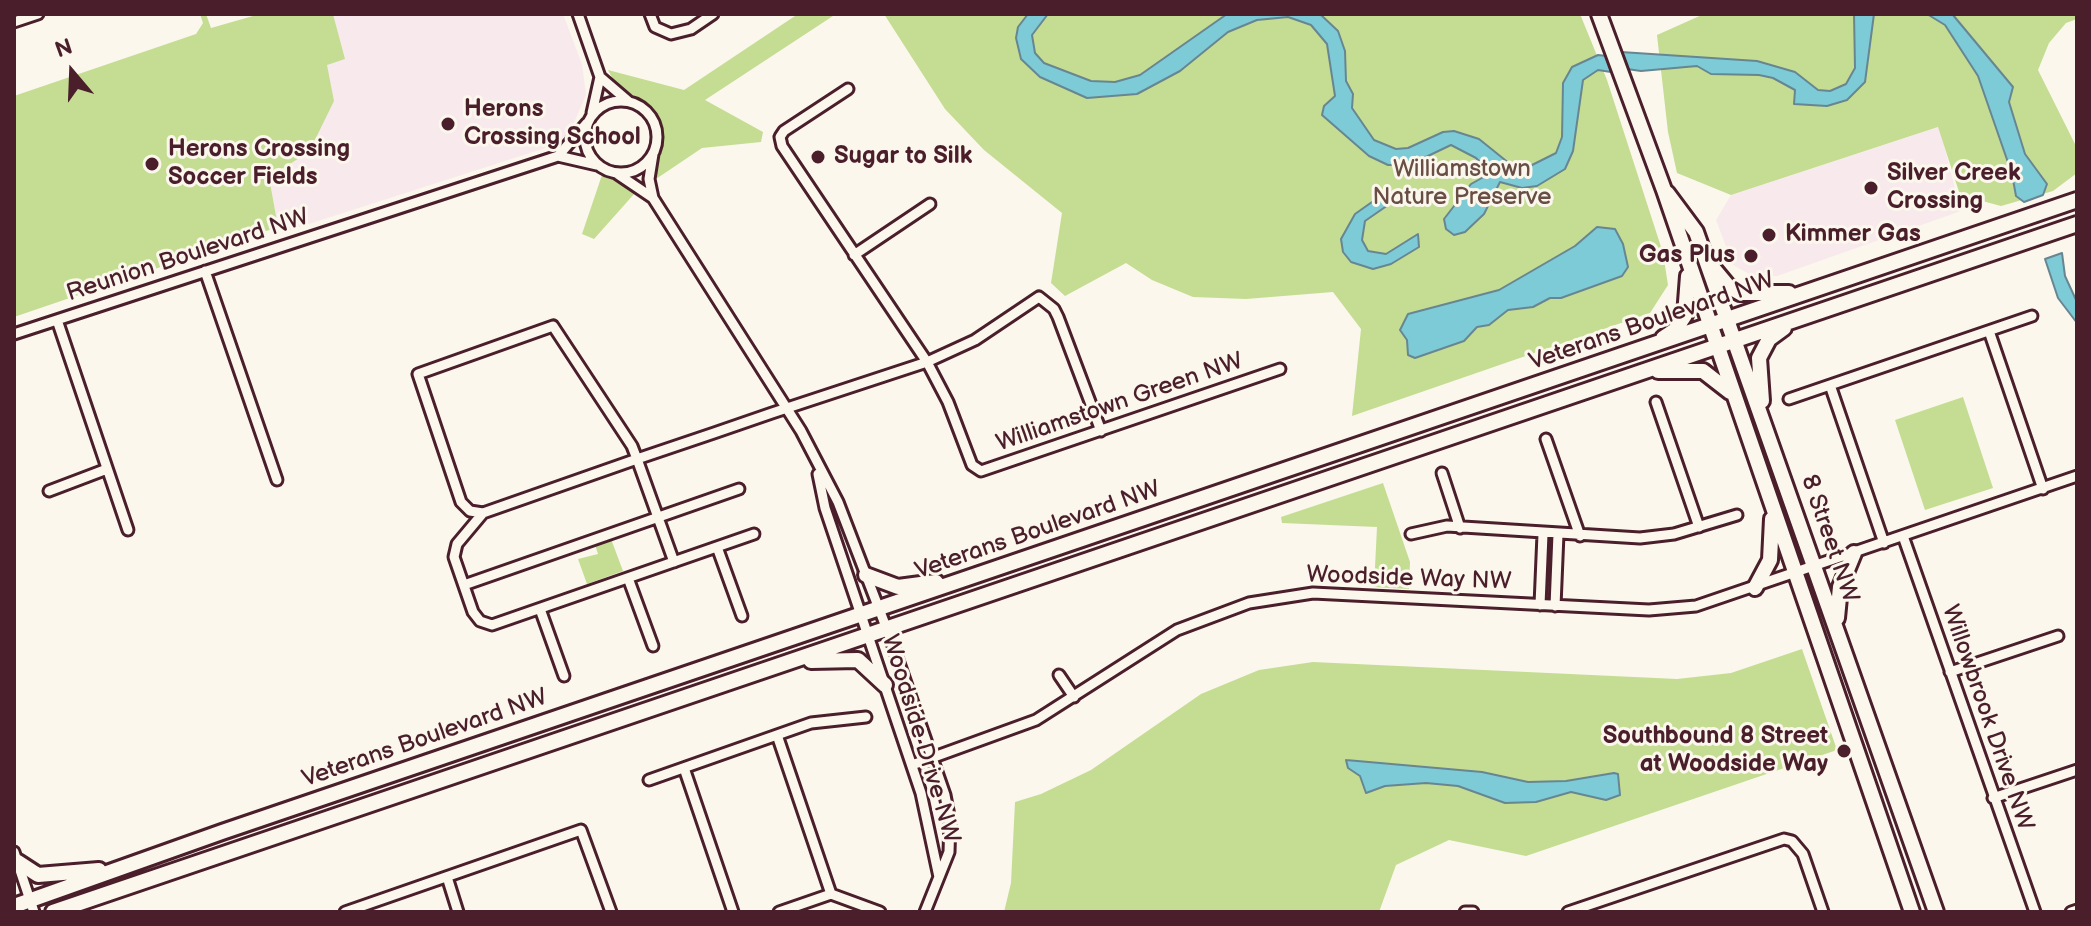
<!DOCTYPE html>
<style>
body{margin:0}
#map{position:relative;width:2091px;height:926px;overflow:hidden;background:#fbf7ec;font-family:"Balsamiq Sans",sans-serif}
canvas{display:block}
.frame{position:absolute;inset:0;border:16px solid #4a1f2b;pointer-events:none}
.north{position:absolute;left:32px;top:32px;width:80px;height:80px;-webkit-text-stroke:6px #fbf7ec;paint-order:stroke;rotate:341deg;font-size:22px;font-weight:700;line-height:32px;text-align:center;color:#4a1f2b}
.north::after{content:'';display:block;margin:auto;width:28px;height:36px;background:#4a1f2b;clip-path:polygon(50% 0,100% 100%,50% 72%,0 100%)}
</style>
<div id="map">
<canvas width="2091" height="926"></canvas>
<div class="frame"></div>
<div class="north">N</div>
</div>
<script>
const g = document.querySelector('canvas').getContext('2d');
g.lineJoin = 'round';
function fill(path, color) {
  g.fillStyle = color;
  g.fill(path, 'evenodd');
}
function poly(rows) {
  const path = new Path2D();
  for (const r of rows) {
    if (r.length === 3) {
      path.moveTo(r[0] + r[2], r[1]);
      path.arc(r[0], r[1], r[2], 0, 2 * Math.PI);
      continue;
    }
    path.moveTo(r[0], r[1]);
    for (let i = 2; i < r.length; i += 2) path.lineTo(r[i], r[i + 1]);
  }
  return path;
}
function strokePath(path, color, width, dash) {
  g.strokeStyle = color;
  g.lineWidth = width;
  g.lineCap = dash ? 'butt' : 'round';
  g.setLineDash(dash || []);
  g.stroke(path);
}
function drawText(font, color, halo, rows, align = 'center') {
  g.font = font + ' "Balsamiq Sans",sans-serif';
  g.lineWidth = 6;
  g.setLineDash([]);
  g.textBaseline = 'middle';
  g.strokeStyle = halo;
  g.fillStyle = color;
  for (const [text, x, y, turn = 0] of rows) {
    g.save();
    g.translate(x, y);
    g.rotate((+turn || 0) * Math.PI / 180);
    g.textAlign = isNaN(turn) ? turn : align;
    if (halo) g.strokeText(text, 0, 0);
    g.fillText(text, 0, 0);
    g.restore();
  }
}
const built = poly([
 [333,14,563,14,582,64,586,95,570,132,555,145,284,232,278,227,269,177,309,152,327,64,345,59],
 [1939,127,1961,211,1777,276,1753,276,1733,265,1716,220,1731,195]
]);
const green = poly([
 [200,14,206,14,211,28,260,14,333,14,345,59,327,65,334,101,309,152,269,177,278,227,14,317,14,96,196,34,203,23],
 [798,14,836,14,705,100,763,132,761,142,702,148,653,181,661,146,658,118,647,103,616,85,608,70,684,90],
 [884,14,1580,14,1607,80,1663,253,1668,285,1650,313,1352,416,1361,329,1333,292,1246,299,1193,297,1152,280,1126,263,1065,296,1051,283,1062,213,984,150,945,109],
 [1704,14,2077,14,2077,19,2066,23,2049,43,2038,70,2077,148,2077,173,2053,191,2001,206,1960,195,1938,127,1731,195,1677,173,1668,132,1657,35],
 [602,175,623,182,635,193,594,239,582,234],
 [1963,397,1993,488,1925,510,1895,420],
 [1383,483,1410,562,1409,589,1374,587,1377,527,1282,523,1281,517],
 [611,539,623,571,587,584,578,559,598,554,595,545],
 [1802,649,1837,750,1526,856,1449,840,1396,865,1379,912,1004,912,1011,883,1015,802,1041,794,1091,770,1201,694,1259,670,1313,662,1677,679,1731,673]
]);
const water = poly([
 [1028,14,1048,14,1032,35,1035,53,1044,63,1091,81,1115,82,1140,75,1227,14,1320,14,1338,31,1345,51,1346,81,1353,94,1352,108,1374,140,1396,149,1408,148,1443,132,1454,131,1479,139,1515,168,1532,165,1556,153,1562,137,1563,83,1572,67,1598,55,1607,56,1611,72,1598,70,1583,80,1573,151,1565,169,1537,186,1522,188,1500,182,1484,214,1465,232,1454,235,1446,229,1444,219,1471,184,1489,174,1488,170,1476,158,1451,145,1409,165,1388,165,1369,156,1322,115,1324,106,1335,96,1327,44,1311,25,1288,17,1257,20,1228,32,1180,71,1137,94,1087,98,1040,77,1021,59,1016,38,1018,27,1028,14],
 [1854,14,1874,14,1865,82,1847,100,1827,106,1794,104,1795,90,1773,78,1759,75,1711,74,1697,66,1641,71,1627,69,1621,52,1757,61,1795,72,1818,90,1830,91,1846,84,1855,68,1854,14],
 [1927,14,1953,15,2013,87,2009,102,2025,154,2047,184,2043,195,2024,202,2016,196,2012,174,1978,76,1945,25,1927,14],
 [1408,192,1406,200,1391,203,1365,221,1362,240,1368,251,1386,254,1418,234,1419,247,1391,264,1373,269,1351,262,1343,252,1341,239,1355,214,1379,197,1408,192],
 [1597,227,1615,229,1623,244,1628,267,1622,276,1561,298,1550,298,1533,307,1508,310,1489,325,1477,327,1464,341,1415,358,1408,355,1407,340,1400,330,1408,314,1499,290,1575,246,1597,227],
 [2062,253,2065,276,2077,302,2077,323,2058,298,2045,259,2062,253],
 [1346,760,1482,772,1528,782,1566,781,1614,773,1618,774,1620,795,1606,800,1571,792,1536,802,1505,803,1458,786,1426,783,1385,786,1366,793,1360,776,1348,768,1346,760]
]);
const street = poly([
 [578,14,600,77,628,101],
 [650,14,655,27,671,34,691,29,713,14],
 [14,22,38,14],
 [848,89,784,131,780,137,782,146,927,362,948,402,972,465,981,471,1280,369],
 [621,137,36],
 [592,113,600,77],
 [653,154,649,179,653,198,801,431,838,502,891,640,945,795,950,821,949,852,925,912],
 [558,156,597,165],
 [616,173,653,198],
 [854,255,930,204],
 [205,271,277,480],
 [57,320,128,530],
 [1989,331,2043,489],
 [14,334,558,156,587,123],
 [1830,385,1884,543],
 [1789,399,2032,316],
 [1656,402,1699,527],
 [1546,439,1580,536],
 [1442,473,1460,528],
 [818,474,825,508,921,793,939,877],
 [49,491,107,469],
 [483,513,457,544,454,557,473,612,480,621,492,625,754,534],
 [1411,534,1447,526,1640,538,1674,534,1737,515],
 [1903,536,2035,912],
 [717,547,742,616],
 [674,562,637,459,632,446,553,326,418,374,461,502,470,511,483,513,637,459,714,433,772,413,927,362,975,340,1039,297,1054,309,1058,317,1101,431],
 [628,578,653,646],
 [464,585,739,489],
 [1540,605,1543,534],
 [1555,606,1558,534],
 [540,609,564,676],
 [1950,672,2058,636],
 [1059,675,1074,697],
 [777,735,831,894],
 [912,765,1036,720,1177,630,1249,603,1313,593,1649,610,1696,606,2077,476],
 [684,768,733,912],
 [649,780,811,723,866,717],
 [1993,798,2077,770],
 [14,852,34,912],
 [447,877,458,912],
 [345,912,581,830,611,912],
 [779,912,831,894,880,912],
 [1465,912,1473,912],
 [1568,912,1784,839,1792,841,1803,854,1823,912],
 [2071,912,2077,910]
]);
const secondary = poly([
 [1599,14,1664,190,1912,912],
 [1667,193,1696,232,1936,912],
 [1713,268,1728,286,1740,293,1789,293],
 [1663,338,1675,330,1685,315,1688,276],
 [1658,371,1703,371,1730,392],
 [1762,401,1759,358,1769,339,1784,328],
 [866,575,898,587,936,582],
 [1755,588,1770,560,1772,519],
 [1837,618,1840,587,1854,553],
 [811,661,858,660,885,685],
 [18,862,38,875,99,870],
 [14,906,222,832,2077,200],
 [53,912,2077,224]
]);
const markers = [
 [448,124,8,"#4a1f2b"],
 [818,157,8,"#4a1f2b"],
 [152,164,8,"#4a1f2b"],
 [1871,188,8,"#4a1f2b"],
 [1769,235,8,"#4a1f2b"],
 [1751,256,8,"#4a1f2b"],
 [1844,751,8,"#4a1f2b"]
];
const poiNames = [
 ["Herons",464,110],
 ["Crossing School",464,138],
 ["Herons Crossing",168,150],
 ["Soccer Fields",168,178],
 ["Sugar to Silk",834,157],
 ["Silver Creek",1887,174],
 ["Crossing",1887,202],
 ["Kimmer Gas",1785,235],
 ["Gas Plus",1735,256,"right"],
 ["Southbound 8 Street",1828,737,"right"],
 ["at Woodside Way",1828,765,"right"]
];
const parkNames = [
 ["Williamstown",1462,170],
 ["Nature Preserve",1462,198]
];
const streetNames = [
 ["Reunion Boulevard NW",188,256,-18],
 ["Veterans Boulevard NW",1652,322,-19],
 ["Williamstown Green NW",1120,403,-19],
 ["Veterans Boulevard NW",1038,531,-19],
 ["8 Street NW",1829,539,71],
 ["Woodside Way NW",1409,579,2],
 ["Willowbrook Drive NW",1987,718,71],
 ["Veterans Boulevard NW",425,739,-19],
 ["Woodside Drive NW",920,739,73]
];
fill(built, '#f8e9ed');
fill(green, '#c4dd93');
fill(water, '#7ccbd7');
strokePath(water, '#688692', 2);
strokePath(street, '#4a1f2b', 15);
strokePath(secondary, '#4a1f2b', 20);
strokePath(street, '#fbf7ec', 9);
strokePath(secondary, '#fbf7ec', 14);
for (const [x, y, r, color] of markers) {
  const dot = new Path2D();
  dot.arc(x, y, r, 0, 2 * Math.PI);
  g.fillStyle = color;
  g.fill(dot);
  strokePath(dot, '#fbf7ec', 3);
}
drawText('bold 24px', '#4a1f2b', '#fbf7ec', poiNames, 'left');
drawText('24px', '#684e45', '#fbf7ec', parkNames);
drawText('24px', '#4a1f2b', '#fbf7ec', streetNames);
</script>
